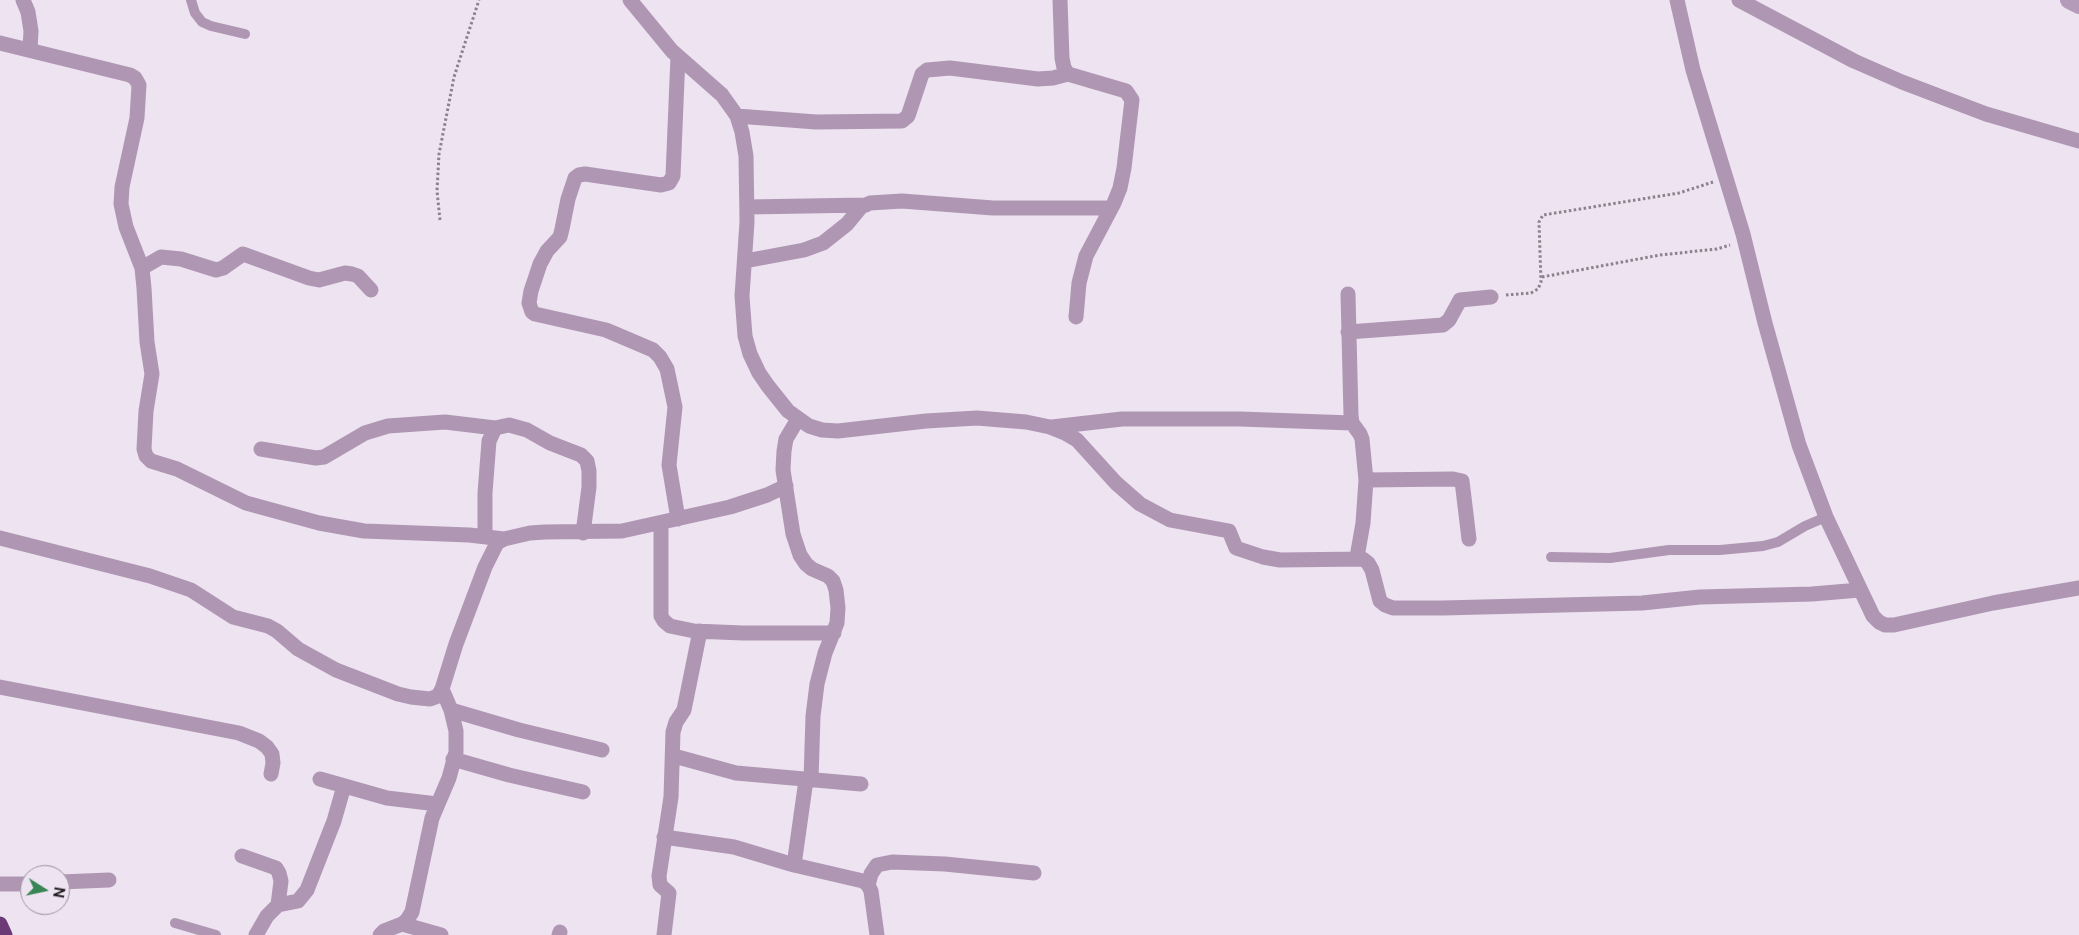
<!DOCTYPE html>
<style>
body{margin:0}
#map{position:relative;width:2079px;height:935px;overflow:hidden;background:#eee3f1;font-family:"Public Sans",sans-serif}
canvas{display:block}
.north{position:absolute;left:20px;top:865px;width:50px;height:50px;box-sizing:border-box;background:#eee3f1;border:1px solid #9c949e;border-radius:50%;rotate:100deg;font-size:14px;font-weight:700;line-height:20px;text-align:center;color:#211d22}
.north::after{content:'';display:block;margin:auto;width:18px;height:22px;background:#388555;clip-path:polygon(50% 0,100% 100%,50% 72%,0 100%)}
</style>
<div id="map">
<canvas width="2079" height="935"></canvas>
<div class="north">N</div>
</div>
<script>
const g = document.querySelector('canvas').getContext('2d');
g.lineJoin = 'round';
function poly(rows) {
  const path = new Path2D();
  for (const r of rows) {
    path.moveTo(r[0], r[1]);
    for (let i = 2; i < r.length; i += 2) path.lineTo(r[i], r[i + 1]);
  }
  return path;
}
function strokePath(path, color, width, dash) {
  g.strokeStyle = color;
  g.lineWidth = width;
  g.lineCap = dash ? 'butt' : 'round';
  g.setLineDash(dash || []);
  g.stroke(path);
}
const canal = poly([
 [2069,0,2079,5]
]);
const path = poly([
 [440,220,437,191,439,154,454,77,479,0],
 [1542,277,1660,255,1717,249,1730,245],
 [1506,295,1531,293,1538,289,1541,282,1539,222,1543,215,1679,193,1713,182]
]);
const lane = poly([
 [191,0,195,13,202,22,211,26,245,34],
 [1551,557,1610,558,1669,550,1720,550,1763,546,1778,542,1805,526,1826,517],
 [175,923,216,935]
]);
const street = poly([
 [23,0,28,12,31,31,30,49],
 [630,0,672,51,722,95,737,116,742,132,746,156,747,222,742,296,745,336,750,354,759,373,768,386,788,411,809,426,822,430,838,431,926,421,977,418,1026,422,1050,427,1065,433,1077,440,1116,483,1140,504,1170,520,1229,531,1236,548,1263,557,1280,560,1363,559,1368,563,1372,570,1380,601,1385,605,1393,608,1443,608,1642,603,1700,597,1812,594,1860,590],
 [1060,0,1062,58,1064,68,1068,74,1126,91,1132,100,1124,168,1120,188,1114,203,1086,256,1079,283,1076,317],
 [1677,0,1693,70,1743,234,1765,323,1799,445,1826,517,1873,616,1879,622,1885,625,1894,625,1993,603,2079,588],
 [1739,0,1854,61,1902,82,1986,114,2079,141],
 [0,43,130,75,135,78,139,85,137,118,122,187,121,204,126,227,142,268,144,288,147,342,152,374,146,411,144,449,146,456,151,461,177,469,246,503,319,523,364,531,469,535,504,539],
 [678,56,673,176,669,183,661,185,585,174,579,175,575,178,568,199,562,229,560,237,547,251,540,264,531,291,529,303,532,312,535,314,606,330,653,350,660,357,667,369,675,407,669,465,678,519],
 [737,116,816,122,902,121,908,116,922,74,927,70,950,68,1038,79,1053,78,1068,74],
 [747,207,866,205],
 [745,261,804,250,823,243,847,224,861,207,870,203,902,201,993,208,1111,208],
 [142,268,161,257,181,259,216,270,223,268,243,254,309,278,319,280,345,273,352,274,358,276,371,290],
 [1348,294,1351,415,1352,423,1360,434,1362,439,1366,480,1363,523,1357,557],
 [1348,332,1443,325,1449,320,1460,300,1491,297],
 [798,419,786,439,784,451,783,470,793,534,800,555,806,564,812,569,828,576,833,581,836,590,838,608,837,623,825,653,817,684,813,716,811,780],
 [1052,427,1122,419,1240,419,1352,423],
 [261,449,316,458,324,457,365,433,388,426,445,422,495,428],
 [1366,480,1453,479,1462,481,1469,539],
 [661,523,661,616,664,621,670,626,694,631,743,633,834,633],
 [485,536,485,493,489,441,495,428,509,425,527,430,550,443,581,455,587,461,589,471,589,487,583,533],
 [0,538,150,576,191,590,233,617,268,626,277,631,298,649,336,670,398,694,411,697,430,699,438,696,442,689,456,644,485,567,497,543,504,539,530,533,545,532,622,531,730,507,767,495,786,486],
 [0,687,239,733,259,741,267,747,272,754,273,763,271,774],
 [451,710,519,730,602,750],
 [674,756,736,773,861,784],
 [453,759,509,775,583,792],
 [320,779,387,798,437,804],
 [664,837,734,847,794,865,863,881,868,885,871,891,877,935],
 [242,856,276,868,279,873,281,881,278,905],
 [794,865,806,780],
 [60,882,109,880],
 [0,884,30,884],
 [868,885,871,874,877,865,892,862,945,864,1034,873],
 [402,924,441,935],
 [256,935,267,916,278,905,298,901,307,890,334,821,344,786],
 [380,935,384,931,402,924,407,920,412,912,432,818,449,778,456,752,456,731,451,710,442,689],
 [559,935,560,932],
 [664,935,669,893,660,885,659,876,671,797,673,732,676,722,684,710,700,631]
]);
const highway = poly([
 [0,924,5,935]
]);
strokePath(canal, '#b49bb9', 18);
strokePath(path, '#8a828c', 3, [2.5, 2.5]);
strokePath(lane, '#af97b4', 10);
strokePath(street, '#af97b4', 15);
strokePath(highway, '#6c3a77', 15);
</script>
